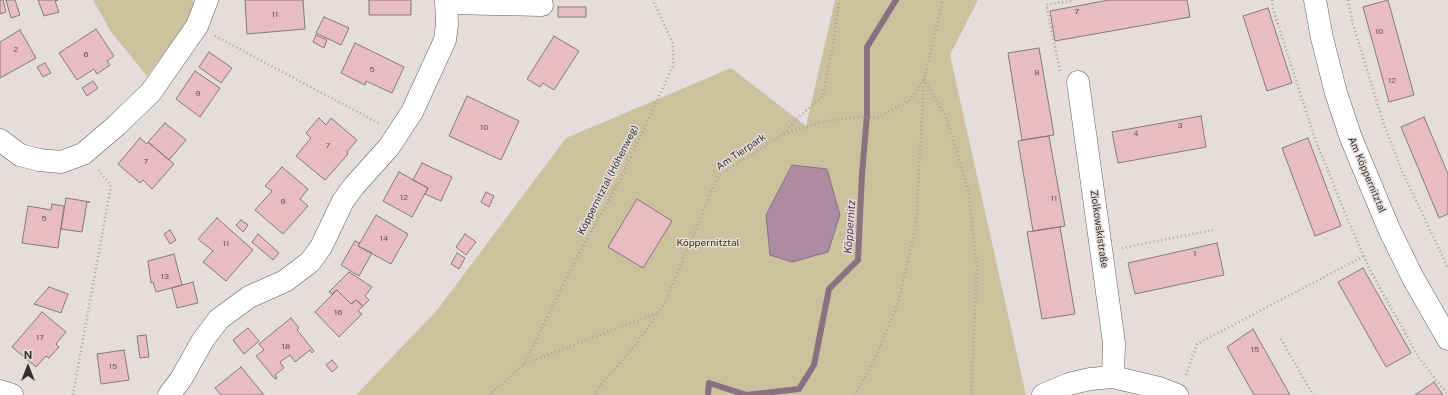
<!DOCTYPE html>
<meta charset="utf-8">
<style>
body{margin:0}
#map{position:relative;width:1448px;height:395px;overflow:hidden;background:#e4dddb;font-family:"Public Sans",sans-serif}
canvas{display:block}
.north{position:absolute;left:8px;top:347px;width:40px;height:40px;-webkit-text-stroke:3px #e4dddb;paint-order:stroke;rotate:0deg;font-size:11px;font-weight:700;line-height:16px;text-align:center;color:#343130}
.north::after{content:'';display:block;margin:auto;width:14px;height:18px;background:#343130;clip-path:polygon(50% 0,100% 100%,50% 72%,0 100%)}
</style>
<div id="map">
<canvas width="1448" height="395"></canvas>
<div class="north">N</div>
</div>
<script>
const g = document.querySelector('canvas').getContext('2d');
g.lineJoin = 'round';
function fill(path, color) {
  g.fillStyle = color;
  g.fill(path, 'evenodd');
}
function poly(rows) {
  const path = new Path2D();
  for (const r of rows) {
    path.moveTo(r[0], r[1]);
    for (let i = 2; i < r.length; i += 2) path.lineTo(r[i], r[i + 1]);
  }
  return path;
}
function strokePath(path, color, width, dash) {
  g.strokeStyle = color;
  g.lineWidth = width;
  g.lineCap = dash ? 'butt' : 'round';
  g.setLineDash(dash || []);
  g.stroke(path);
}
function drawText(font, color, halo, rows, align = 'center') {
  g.font = font + ' "Public Sans",sans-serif';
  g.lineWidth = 3;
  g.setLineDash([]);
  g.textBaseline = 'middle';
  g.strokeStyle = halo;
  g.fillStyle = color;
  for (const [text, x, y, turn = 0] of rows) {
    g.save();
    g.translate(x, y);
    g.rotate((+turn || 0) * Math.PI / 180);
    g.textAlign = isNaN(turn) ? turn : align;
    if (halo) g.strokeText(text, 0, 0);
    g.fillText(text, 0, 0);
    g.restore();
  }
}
const green = poly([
 [93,0,193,0,193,6,186,23,147,76,111,32],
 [835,0,978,0,950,55,1026,395,356,395,438,309,566,138,731,68,806,126]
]);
const water = poly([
 [792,165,827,169,840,215,828,252,792,262,770,255,766,215,792,165]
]);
const stream = poly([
 [708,395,709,383,747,395,799,389,814,365,829,289,858,260,862,174,867,115,867,47,896,0]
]);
const building = poly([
 [0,0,3,0,6,12,0,14,0,0],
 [6,0,15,0,20,15,11,18,6,0],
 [38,0,58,0,55,1,59,12,44,16,38,0],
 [245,0,303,0,305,29,247,34,245,0],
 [369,0,411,0,411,15,369,15,369,0],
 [1109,0,1187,0,1190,17,1055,41,1050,11,1109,0],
 [1388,0,1414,95,1389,102,1363,7,1388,0],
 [558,7,586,7,586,17,558,17,558,7],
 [1268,8,1292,83,1267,91,1243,16,1268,8],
 [324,17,349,28,341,45,316,33,324,17],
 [96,29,114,56,107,61,110,65,97,74,94,69,77,80,59,53,96,29],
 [20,30,36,58,0,78,0,42,20,30],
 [316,35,327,40,324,48,313,42,316,35],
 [554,36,579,51,554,90,543,83,540,87,527,79,554,36],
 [355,43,404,67,392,93,366,81,365,85,341,73,355,43],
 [1039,48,1054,135,1022,140,1008,53,1039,48],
 [209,52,232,68,221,83,199,67,209,52],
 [45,63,51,73,43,77,37,67,45,63],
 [195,71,220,88,200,117,176,99,195,71],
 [93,81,98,88,87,96,82,88,93,81],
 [467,96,519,121,501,160,449,136,467,96],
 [1201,116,1206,147,1118,163,1112,132,1201,116],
 [1424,117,1448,174,1448,214,1439,218,1401,127,1424,117],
 [319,118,326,125,331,118,357,140,347,152,348,154,325,180,296,156,311,138,306,133,319,118],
 [165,123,186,140,169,160,148,142,165,123],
 [1049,136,1065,226,1033,231,1018,141,1049,136],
 [140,138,147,144,148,142,174,164,152,189,143,180,140,183,118,164,140,138],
 [1308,138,1341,226,1315,236,1282,148,1308,138],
 [422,163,452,177,441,201,425,194,428,188,413,180,422,163],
 [282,167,308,189,300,199,308,206,283,234,255,210,272,191,265,186,282,167],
 [399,172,428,188,412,217,383,201,399,172],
 [486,192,494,196,489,207,481,202,486,192],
 [66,198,90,202,87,202,82,232,61,229,66,198],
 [637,199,672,221,643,268,608,247,637,199],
 [52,204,64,206,58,248,22,243,28,206,51,210,52,204],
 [376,215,408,234,391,264,358,246,376,215],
 [217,218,253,250,226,281,203,262,213,251,198,239,217,218],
 [241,220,248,225,243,232,236,225,241,220],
 [1060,227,1075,314,1042,319,1027,232,1060,227],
 [170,230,176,240,170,244,164,234,170,230],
 [258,234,279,253,273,260,252,242,258,234],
 [465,234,476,242,466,255,456,247,465,234],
 [355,241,360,243,358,246,372,253,359,276,341,265,355,241],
 [1217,243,1224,275,1135,294,1128,263,1217,243],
 [457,253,465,258,459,269,451,264,457,253],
 [174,254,182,285,156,292,153,282,151,283,148,261,174,254],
 [1363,268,1411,353,1386,367,1338,282,1363,268],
 [349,272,372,287,365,296,369,300,363,306,356,300,351,304,337,290,332,294,329,292,349,272],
 [193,282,198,303,177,308,172,288,193,282],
 [49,287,68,294,61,313,34,304,49,287],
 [337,290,351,304,356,300,363,306,358,311,362,314,339,337,315,312,337,290],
 [42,312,66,332,56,344,59,347,49,358,46,356,36,367,12,347,42,312],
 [291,318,299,328,297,330,314,351,312,353,310,350,295,362,290,355,280,362,284,368,275,375,277,378,275,379,256,356,264,350,259,344,291,318],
 [248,328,259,341,244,354,233,340,248,328],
 [1253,329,1290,395,1254,395,1227,347,1253,329],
 [146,335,149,357,140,358,137,336,146,335],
 [124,350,129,380,101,384,97,354,124,350],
 [332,360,338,367,332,372,326,365,332,360],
 [241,367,264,395,221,395,215,388,241,367],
 [1434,382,1443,395,1415,395,1434,382]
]);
const path = poly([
 [1272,0,1273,9,1315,139,1350,225,1370,270,1419,358,1448,395],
 [1348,0,1353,24,1384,125,1402,171,1448,268],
 [215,36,380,124],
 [1060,71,1046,5,1074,0],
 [924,79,947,119,968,190,977,267,971,395],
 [784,134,796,119,823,96,834,40,839,0],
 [1122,248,1213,230],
 [1281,339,1313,395],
 [524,364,576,259,621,178,673,66,673,44,653,0],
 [1186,375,1197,344,1364,256],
 [73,395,111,185,97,169],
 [489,395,524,364,657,313],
 [595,395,598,388,636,344,665,303,718,176,783,134,825,121,860,117,877,118,910,100,924,79,943,0],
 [855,395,877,354,898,303,916,226,924,80]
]);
const minor = poly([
 [1315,0,1322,38,1336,93,1351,138,1389,229,1413,278,1448,339],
 [447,3,542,5],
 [1078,82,1114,343,1113,377],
 [0,140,20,155,39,160,61,162,83,154,117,125,151,92,197,26,207,0],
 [0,391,12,395],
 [169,395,181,379,203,340,219,319,249,297,285,281,310,262,321,247,343,201,354,186,389,147,412,112,445,40,447,24,446,0],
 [1043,395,1069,384,1090,379,1113,377,1159,388,1177,395]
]);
const numberNames = [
 ["7",1077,12],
 ["11",275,15],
 ["10",1379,32],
 ["2",16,50],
 ["6",86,55],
 ["5",372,70],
 ["8",1037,73],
 ["12",1392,81],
 ["9",198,94],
 ["3",1180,126],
 ["10",484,128],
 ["4",1136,134],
 ["7",328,146],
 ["7",146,162],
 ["12",404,198],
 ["11",1054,199],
 ["9",283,202],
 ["5",44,219],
 ["14",384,239],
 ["11",226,244],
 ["1",1195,254],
 ["13",165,277],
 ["16",338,313],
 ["17",40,338],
 ["18",286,347],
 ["15",1255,350],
 ["15",113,367]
];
const streetNames = [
 ["Am Tierpark",741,152,-34],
 ["Am Köppernitztal",1367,175,67],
 ["Köppernitztal (Höhenweg)",608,180,-63],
 ["Ziolkowskistraße",1099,229,82]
];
const parkNames = [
 ["Köppernitztal",708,243]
];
const waterNames = [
 ["Köppernitz",850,227,-86]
];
fill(green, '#cbc29d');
fill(water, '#ad8ca3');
strokePath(water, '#897180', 1);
strokePath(stream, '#897180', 6);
fill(building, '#e8bcc3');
strokePath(building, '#817a7b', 1);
strokePath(minor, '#625c5a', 23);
strokePath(path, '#a6a09f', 2.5, [1, 3]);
strokePath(minor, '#fff', 22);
drawText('8px', '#615455', null, numberNames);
drawText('10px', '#343130', '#e4dddb', streetNames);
drawText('10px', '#403605', '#e4dddb', parkNames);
drawText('italic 11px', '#5d3051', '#e4dddb', waterNames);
</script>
